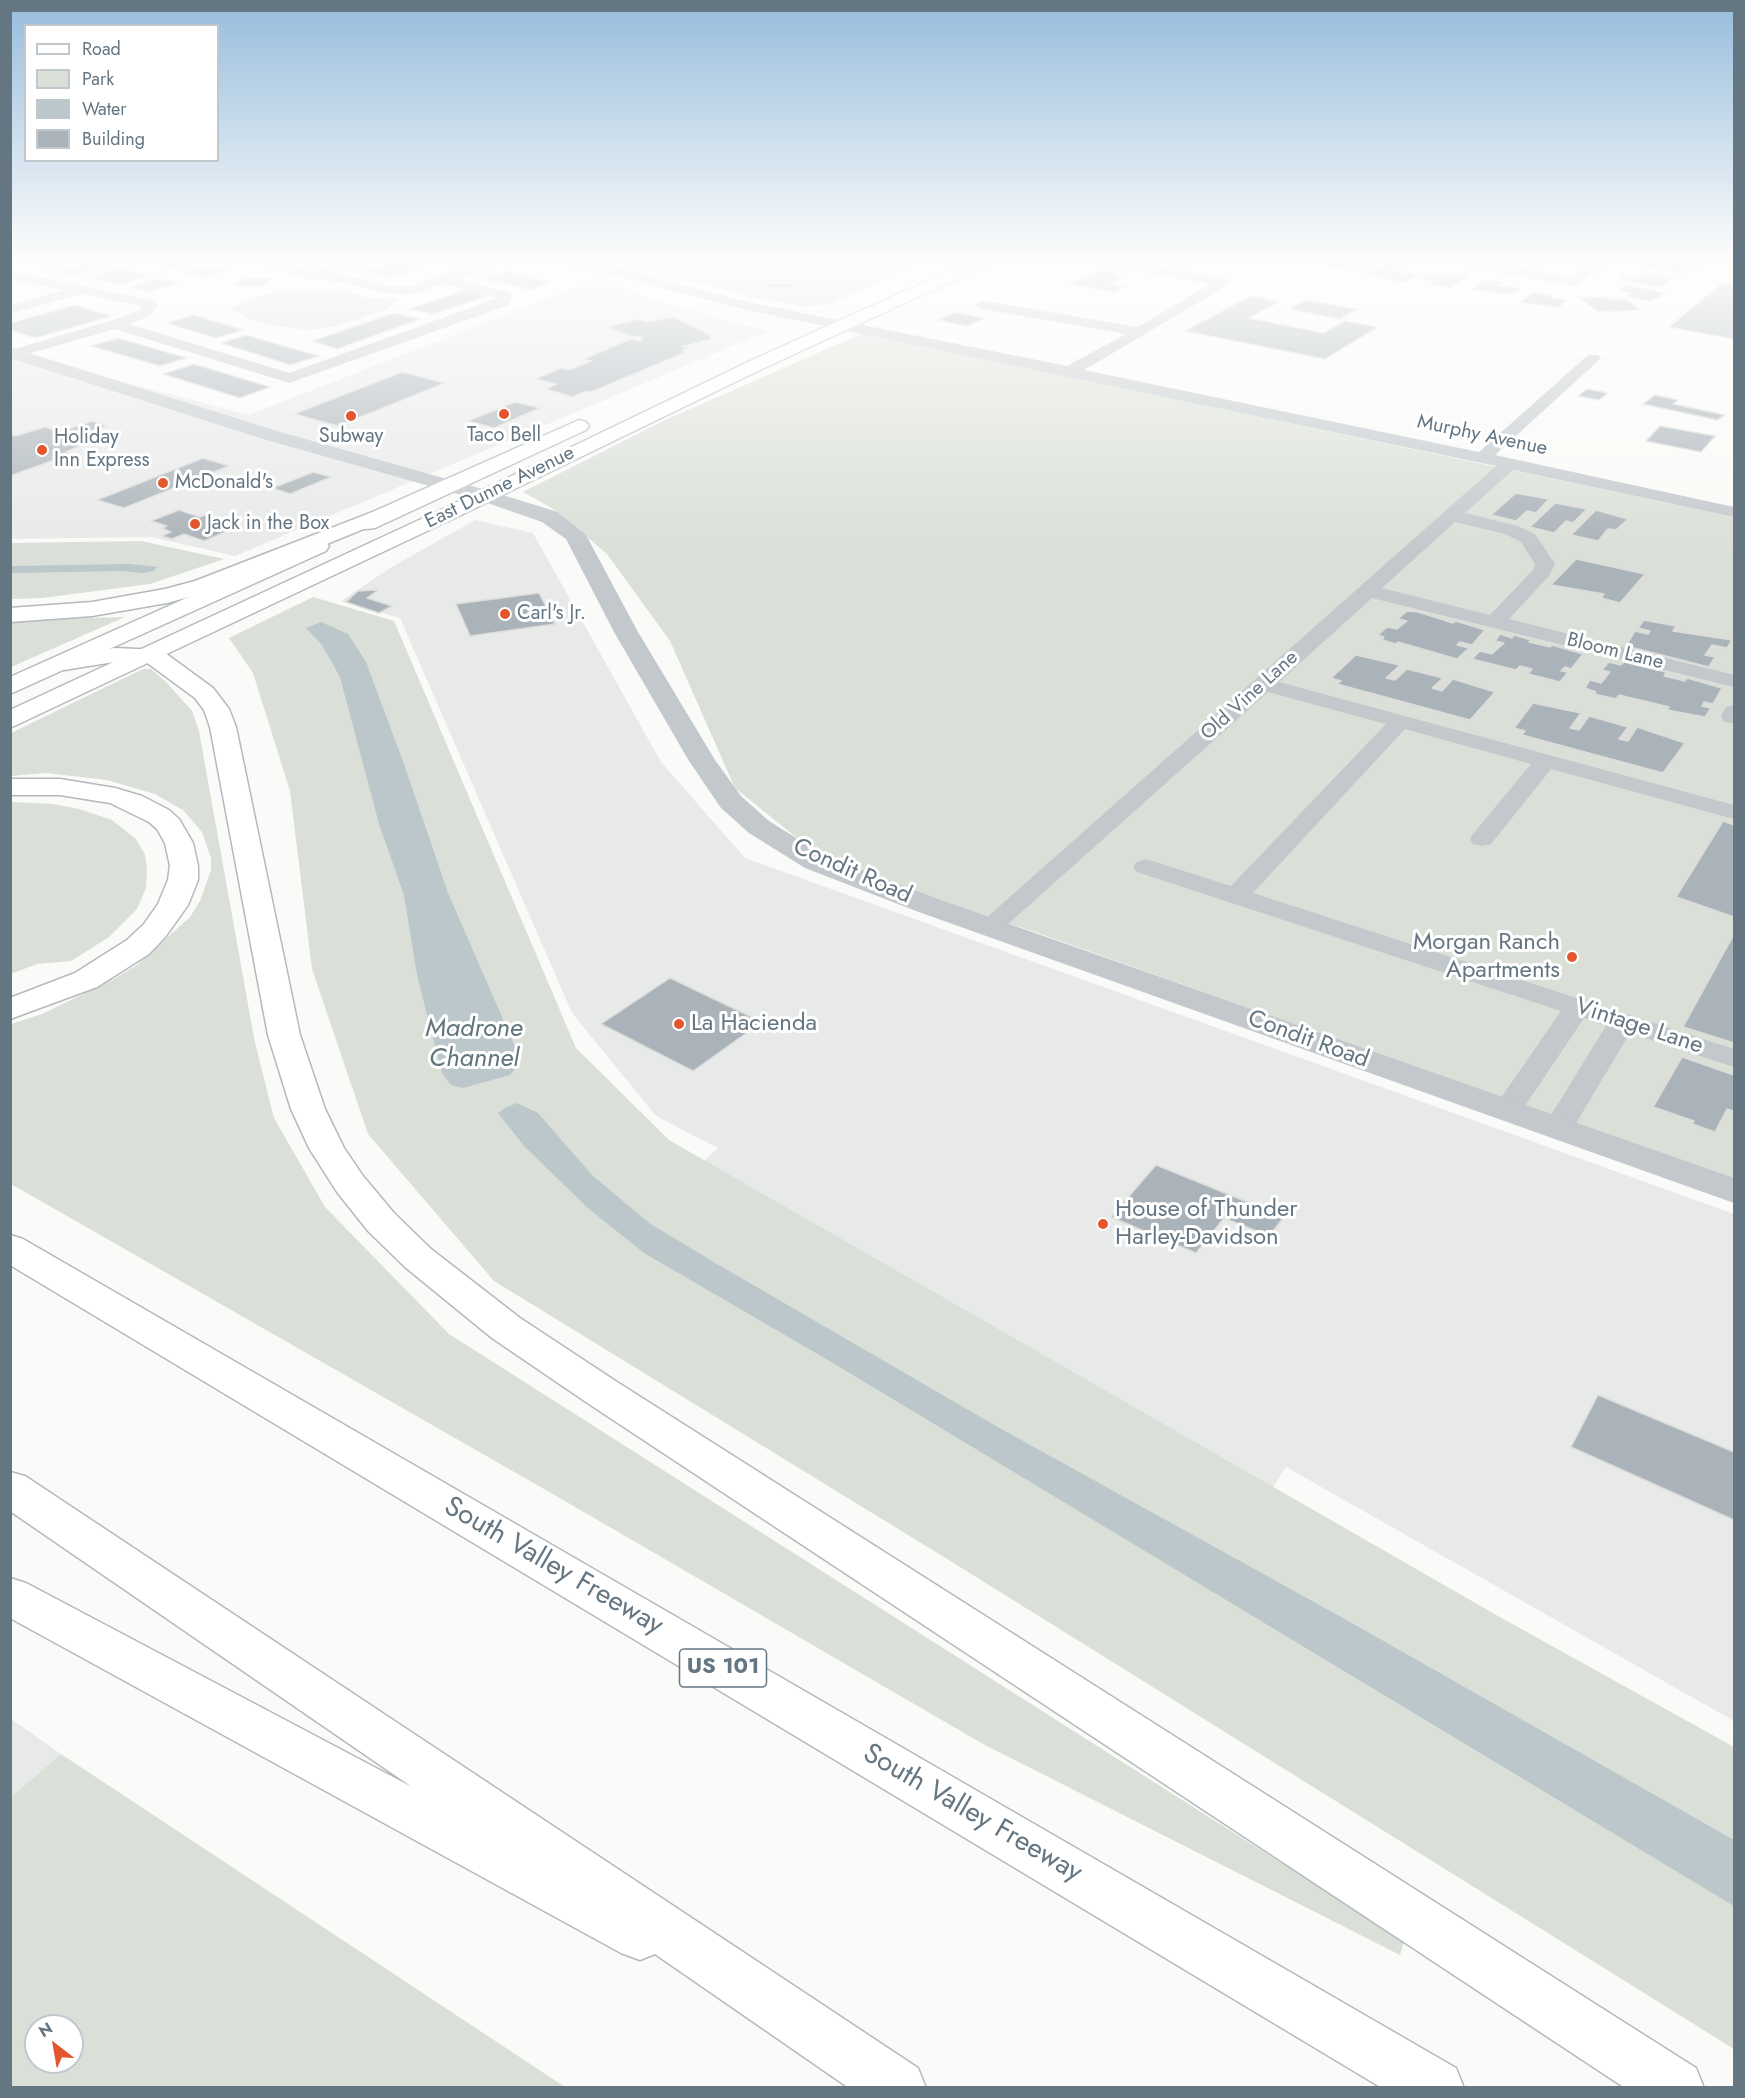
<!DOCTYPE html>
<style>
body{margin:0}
#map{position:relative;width:1745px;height:2098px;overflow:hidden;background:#fafaf8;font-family:Jost,sans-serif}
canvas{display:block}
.frame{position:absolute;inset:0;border:12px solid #657683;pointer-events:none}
.legend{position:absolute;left:24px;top:24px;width:195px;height:138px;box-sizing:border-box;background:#fff;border:2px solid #c1c8cd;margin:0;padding:8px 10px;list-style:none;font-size:18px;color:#657683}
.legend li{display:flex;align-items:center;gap:12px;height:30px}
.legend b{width:30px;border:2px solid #c1c8cd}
.north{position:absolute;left:24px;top:2014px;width:60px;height:60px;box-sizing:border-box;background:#fff;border:2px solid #c1c8cd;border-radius:50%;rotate:329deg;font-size:16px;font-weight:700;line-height:24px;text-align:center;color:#657683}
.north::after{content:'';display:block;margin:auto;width:21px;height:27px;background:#e4572e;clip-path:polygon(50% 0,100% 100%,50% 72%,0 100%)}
</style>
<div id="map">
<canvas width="1745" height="2098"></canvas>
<div class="frame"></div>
<ul class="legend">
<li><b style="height:8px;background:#fff"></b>Road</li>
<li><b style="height:16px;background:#dadfd7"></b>Park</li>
<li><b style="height:16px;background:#bbc7cb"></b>Water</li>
<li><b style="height:16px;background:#aab3b9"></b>Building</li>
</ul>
<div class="north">N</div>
</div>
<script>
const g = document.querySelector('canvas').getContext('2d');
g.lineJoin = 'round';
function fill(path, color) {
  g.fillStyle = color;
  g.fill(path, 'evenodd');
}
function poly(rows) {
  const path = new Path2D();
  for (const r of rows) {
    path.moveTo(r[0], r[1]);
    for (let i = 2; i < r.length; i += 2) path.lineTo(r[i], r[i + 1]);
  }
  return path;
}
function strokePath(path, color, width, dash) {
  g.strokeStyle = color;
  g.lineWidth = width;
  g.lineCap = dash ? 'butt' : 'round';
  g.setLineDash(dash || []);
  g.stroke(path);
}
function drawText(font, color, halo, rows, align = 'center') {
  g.font = font + ' Jost,sans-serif';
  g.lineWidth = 6;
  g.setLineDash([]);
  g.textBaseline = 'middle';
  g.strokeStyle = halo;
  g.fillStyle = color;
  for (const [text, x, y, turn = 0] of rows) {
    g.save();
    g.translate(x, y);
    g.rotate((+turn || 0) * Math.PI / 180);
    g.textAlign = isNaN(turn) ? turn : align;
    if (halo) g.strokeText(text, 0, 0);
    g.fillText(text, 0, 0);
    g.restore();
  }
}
const built = poly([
 [599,278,661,302,768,331,235,556,151,537,11,539,10,352,249,415],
 [475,520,533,533,661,762,745,858,1734,1214,1734,1721,1286,1467,1261,1506,689,1174,718,1148,656,1116,572,1013,400,618,341,601,390,568],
 [10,1718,61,1754,11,1797,10,1797]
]);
const green = poly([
 [592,258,933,258,828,304,806,307,751,297,658,272],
 [310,289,342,289,368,298,399,299,385,310,333,327,309,330,275,326,249,319,230,309,245,300,274,292],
 [863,333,1734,517,1734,1180,1032,931,833,867,735,788,670,641,607,554,557,511,523,492,661,422],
 [141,541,224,559,150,584,42,598,11,599,10,543],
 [313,597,394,621,576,1048,669,1140,1498,1616,1734,1747,1734,2049,952,1562,494,1281,368,1134,312,969,290,791,253,673,229,638],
 [125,617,11,667,11,620],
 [143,669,151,669,166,682,192,711,199,731,254,1038,274,1118,325,1207,449,1334,1404,1941,1400,1955,983,1744,558,1497,11,1184,11,1024,42,1014,114,979,137,965,190,917,200,901,211,870,211,858,202,832,183,810,155,794,107,780,46,773,11,776,11,733],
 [11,802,53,804,79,809,112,820,136,839,145,855,147,869,146,888,137,909,109,937,71,961,37,964,11,974],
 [61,1754,565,2087,11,2087,11,1797],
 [36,2026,72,2026,72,2062,36,2062]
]);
const water = poly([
 [129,564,158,567,153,571,144,573,122,571,11,573,11,566],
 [321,622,348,634,366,662,404,764,448,893,519,1056,518,1065,510,1075,463,1088,451,1085,442,1073,417,975,404,895,379,824,340,677,322,645,306,628],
 [517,1103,538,1113,592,1175,649,1223,717,1264,996,1426,1350,1622,1734,1840,1734,1906,833,1363,644,1253,589,1209,524,1146,498,1113,505,1108]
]);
const building = poly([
 [53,258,75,258,80,260,50,268,31,264,53,258],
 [130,258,164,258,143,264,124,260,130,258],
 [183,258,205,261,178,270,158,265,183,258],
 [293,258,339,258,320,264,293,258],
 [408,258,444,258,430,263,408,258],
 [1280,258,1324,258,1303,264,1278,259,1280,258],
 [1338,258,1355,261,1359,259,1378,262,1360,272,1325,266,1338,258],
 [1654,258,1711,258,1699,266,1654,258],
 [1648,259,1693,267,1682,274,1645,267,1649,265,1640,264,1648,259],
 [400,260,426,266,391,278,364,271,400,260],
 [89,261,107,265,73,276,54,271,89,261],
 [1390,262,1405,265,1395,271,1418,275,1405,283,1366,275,1390,262],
 [212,265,231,270,203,278,184,273,212,265],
 [118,268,150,275,119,285,88,277,118,268],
 [1102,269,1119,272,1114,274,1125,276,1109,284,1125,287,1113,292,1070,284,1102,269],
 [505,271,553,282,531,290,483,279,505,271],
 [1451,273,1469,276,1449,288,1429,284,1433,281,1420,279,1428,274,1444,277,1451,273],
 [1643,273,1672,278,1660,287,1619,280,1624,276,1636,278,1643,273],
 [245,277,272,279,261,287,233,285,245,277],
 [159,278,178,283,148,292,129,287,159,278],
 [1485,280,1502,282,1497,285,1522,288,1511,294,1472,290,1485,280],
 [794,283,796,287,767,288,765,284,794,283],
 [1722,283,1734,285,1734,339,1669,327,1722,283],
 [1627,285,1666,293,1651,301,1625,296,1630,293,1617,290,1627,285],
 [465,290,488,296,432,314,409,309,465,290],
 [1533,292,1553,295,1550,297,1567,300,1558,308,1520,302,1533,292],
 [1251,296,1279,302,1249,318,1324,333,1344,321,1378,327,1325,359,1185,331,1251,296],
 [1607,297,1611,300,1625,299,1641,310,1599,312,1579,298,1607,297],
 [1306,300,1357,309,1340,319,1289,309,1306,300],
 [75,305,112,316,35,338,10,330,10,323,75,305],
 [955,312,985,318,967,326,938,320,955,312],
 [394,313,420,319,337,349,312,341,394,313],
 [194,315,244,330,216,338,166,323,194,315],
 [674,317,710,335,710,339,682,347,689,348,682,351,686,352,591,392,586,391,573,397,546,389,557,384,535,379,561,368,569,370,591,361,583,359,631,339,641,341,642,337,630,336,607,327,639,319,645,322,674,317],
 [246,335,319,356,290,365,221,343,246,335],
 [118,338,187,358,160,366,91,346,118,338],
 [194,364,270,387,240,398,163,374,194,364],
 [402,372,445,383,338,426,294,414,402,372],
 [1587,389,1608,393,1599,400,1578,396,1587,389],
 [1655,395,1678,400,1673,404,1725,415,1717,420,1643,404,1655,395],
 [515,402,540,408,494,428,468,421,515,402],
 [92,421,107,426,78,436,63,431,92,421],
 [1660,426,1715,436,1701,452,1646,441,1660,426],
 [45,427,91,441,66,452,71,454,10,476,10,434,15,436,45,427],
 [203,458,229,466,124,508,97,500,203,458],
 [313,472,331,477,290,494,273,488,313,472],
 [1516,493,1549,499,1536,513,1527,511,1516,521,1491,515,1516,493],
 [1555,503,1587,509,1573,523,1566,521,1554,533,1530,527,1555,503],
 [179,510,200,517,205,515,239,526,204,541,184,534,172,539,162,536,171,532,162,528,167,526,151,521,179,510],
 [1596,510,1628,519,1616,530,1608,529,1598,541,1571,535,1596,510],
 [1576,559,1645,574,1620,603,1601,598,1604,594,1551,585,1576,559],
 [378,590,367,598,392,606,379,613,346,602,358,591,378,590],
 [539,593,555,624,470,636,456,604,539,593],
 [1407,611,1418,612,1453,623,1456,621,1485,630,1472,645,1460,642,1457,645,1469,648,1457,659,1398,642,1396,644,1382,640,1384,637,1378,635,1387,627,1397,629,1407,621,1398,619,1407,611],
 [1644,620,1676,626,1673,631,1732,640,1727,648,1712,645,1705,655,1715,657,1709,667,1626,646,1635,631,1648,634,1650,631,1638,628,1644,620],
 [1500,634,1512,638,1514,635,1531,640,1529,642,1550,647,1552,645,1583,654,1571,669,1565,667,1561,671,1568,672,1560,682,1528,674,1532,669,1520,666,1516,670,1472,659,1480,651,1492,654,1504,643,1495,641,1500,634],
 [1356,655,1400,665,1386,678,1395,680,1407,669,1443,678,1432,688,1442,691,1453,679,1495,692,1470,720,1337,684,1341,681,1331,678,1356,655],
 [1609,662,1621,665,1624,662,1666,672,1664,676,1685,681,1687,678,1722,688,1713,704,1704,702,1702,706,1711,708,1705,717,1667,710,1669,707,1619,695,1616,699,1594,694,1596,692,1585,688,1590,680,1601,683,1610,672,1602,670,1609,662],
 [1533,703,1581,713,1570,728,1579,730,1589,716,1628,727,1619,739,1628,741,1637,727,1685,743,1663,773,1522,735,1525,731,1514,728,1533,703],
 [1723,821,1734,825,1734,917,1676,897,1723,821],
 [1733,936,1734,937,1734,1043,1683,1027,1733,936],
 [670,978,762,1022,693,1071,601,1024,670,978],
 [1682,1057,1734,1075,1734,1111,1727,1109,1715,1132,1692,1124,1694,1121,1653,1107,1682,1057],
 [1156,1165,1284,1217,1269,1236,1224,1218,1196,1253,1111,1217,1156,1165],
 [1598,1395,1734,1452,1734,1520,1571,1447,1598,1395]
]);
const minor = poly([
 [242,258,264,258,314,271,352,258,373,258,371,261,333,273,385,285,411,286,491,258,511,258,509,261,457,279,510,293,512,296,509,305,289,383,115,329,21,356,10,356,11,350,110,321,140,310,142,306,81,294,10,314,10,305,64,290,10,279,10,271,156,301,158,304,150,316,129,324,289,373,498,298,443,284,412,294,385,293,341,282,312,279,244,261,242,258],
 [544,258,571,258,619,268,748,302,1067,366,1126,334,983,309,978,308,976,305,978,302,983,301,1138,327,1210,284,1088,262,1081,258,1111,258,1223,278,1228,279,1230,282,1228,285,1084,370,1479,452,1588,355,1598,355,1601,358,1598,361,1495,455,1734,507,1734,517,1513,470,1465,513,1518,526,1535,534,1555,564,1549,576,1509,619,1734,675,1734,687,1372,598,1279,682,1734,805,1734,819,1551,769,1491,844,1482,846,1473,844,1470,839,1473,834,1531,764,1405,729,1253,893,1734,1049,1734,1067,1630,1033,1569,1135,1558,1138,1547,1135,1543,1128,1606,1026,1584,1018,1517,1118,1507,1120,1497,1118,1492,1111,1561,1011,1137,872,1133,867,1137,862,1146,859,1231,886,1386,724,1268,692,998,933,989,935,980,933,976,927,1496,466,747,310,618,276,546,261,544,258],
 [1455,522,1505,534,1521,542,1535,564,1533,570,1490,615,1382,588,1455,522],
 [1434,258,1464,258,1572,277,1600,258,1616,258,1574,286,1441,262,1434,258],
 [1734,705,1734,723,1724,722,1721,717,1723,712,1726,707,1734,705]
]);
const tertiary = poly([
 [10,347,277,431,493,492,558,512,586,535,638,632,715,760,741,796,769,821,825,856,938,899,1734,1178,1734,1203,916,911,805,868,749,833,721,808,689,761,614,632,566,539,542,522,479,500,263,439,10,358,10,347]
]);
const secondary = poly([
 [978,258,999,258,996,261,762,369,461,515,10,728,10,710,447,507,750,361,978,258],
 [579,420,586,422,589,426,586,430,375,528,367,529,359,528,356,523,359,518,579,420],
 [318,539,326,541,329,546,326,551,10,694,10,677,318,539]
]);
const motorway = poly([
 [401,501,408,503,411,507,408,511,211,591,167,603,92,616,10,622,10,608,92,602,165,589,195,581,401,501],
 [114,648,161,650,213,688,229,709,236,727,300,1035,325,1109,344,1148,363,1176,394,1213,431,1249,520,1318,617,1382,1696,2068,1704,2088,1625,2088,589,1404,492,1338,405,1267,368,1231,337,1192,309,1148,291,1109,268,1035,210,727,204,710,195,698,146,662,114,662,64,670,55,668,52,663,55,658,64,656,114,648],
 [10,779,60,779,115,788,142,796,169,810,179,819,193,843,198,866,198,880,188,905,166,936,149,954,97,987,10,1019,10,998,75,973,127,940,144,924,158,904,168,880,170,866,165,843,157,829,149,822,110,803,60,795,10,795,10,779],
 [10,1235,23,1239,1456,2068,1464,2088,1382,2088,10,1265,10,1235],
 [10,1472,25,1476,918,2068,926,2088,849,2088,655,1954,640,1960,621,1953,10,1618,10,1578,26,1583,412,1787,10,1511,10,1472]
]);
const markers = [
 [504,414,6,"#e4572e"],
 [351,416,6,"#e4572e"],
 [42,450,6,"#e4572e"],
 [163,483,6,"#e4572e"],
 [195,524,6,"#e4572e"],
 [505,614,6,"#e4572e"],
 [1572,957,6,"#e4572e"],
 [679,1024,6,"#e4572e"],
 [1103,1224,6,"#e4572e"]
];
const farPoinames = [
 ["Taco Bell",504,436,"center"],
 ["Subway",351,437,"center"],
 ["Holiday",54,438],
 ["Inn Express",54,461],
 ["McDonald's",175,483],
 ["Jack in the Box",207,524],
 ["Carl's Jr.",517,614]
];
const farStreetnames = [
 ["Murphy Avenue",1482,436,12],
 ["East Dunne Avenue",500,488,-26],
 ["Bloom Lane",1615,652,14],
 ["Old Vine Lane",1250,696,-42]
];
const shields = [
 [723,1668,87]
];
const shieldNames = [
 ["US 101",723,1668]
];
const streetNames = [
 ["Condit Road",852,872,24],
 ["Vintage Lane",1639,1027,18],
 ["Condit Road",1308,1040,20]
];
const poiNames = [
 ["Morgan Ranch",1560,943,"right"],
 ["Apartments",1560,971,"right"],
 ["La Hacienda",691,1024],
 ["House of Thunder",1115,1210],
 ["Harley-Davidson",1115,1238]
];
const waterNames = [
 ["Madrone",474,1030],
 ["Channel",474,1060]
];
const nearStreetnames = [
 ["South Valley Freeway",553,1567,30],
 ["South Valley Freeway",972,1814,30]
];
fill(built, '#e8e9e9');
fill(green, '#dadfd7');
fill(water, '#bbc7cb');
fill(building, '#aab3b9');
strokePath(building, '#dcdcda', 1.5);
strokePath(secondary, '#b3babf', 3);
strokePath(motorway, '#b4b9bd', 3);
fill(minor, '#c3c8cc');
fill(tertiary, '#c3c8cc');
fill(secondary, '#fff');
fill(motorway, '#fff');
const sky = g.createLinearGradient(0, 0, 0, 552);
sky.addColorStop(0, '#96bcdc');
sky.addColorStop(0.47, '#fdfdfc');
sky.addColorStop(1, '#fdfdfc00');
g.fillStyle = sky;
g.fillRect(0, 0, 1745, 552);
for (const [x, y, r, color] of markers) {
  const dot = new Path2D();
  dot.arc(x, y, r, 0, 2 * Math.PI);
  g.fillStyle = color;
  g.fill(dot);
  strokePath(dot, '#fff', 2);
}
drawText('20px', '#657683', '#fff', farPoinames, 'left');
drawText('20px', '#657683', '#fff', farStreetnames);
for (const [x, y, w] of shields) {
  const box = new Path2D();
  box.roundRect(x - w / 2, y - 19, w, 38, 4.5);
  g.fillStyle = '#fff';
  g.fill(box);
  strokePath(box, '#657683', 1.5);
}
drawText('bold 22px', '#657683', null, shieldNames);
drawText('24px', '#657683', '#fff', streetNames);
drawText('24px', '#657683', '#fff', poiNames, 'left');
drawText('italic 26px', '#60757c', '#fff', waterNames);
drawText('28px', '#657683', '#fff', nearStreetnames);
</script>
